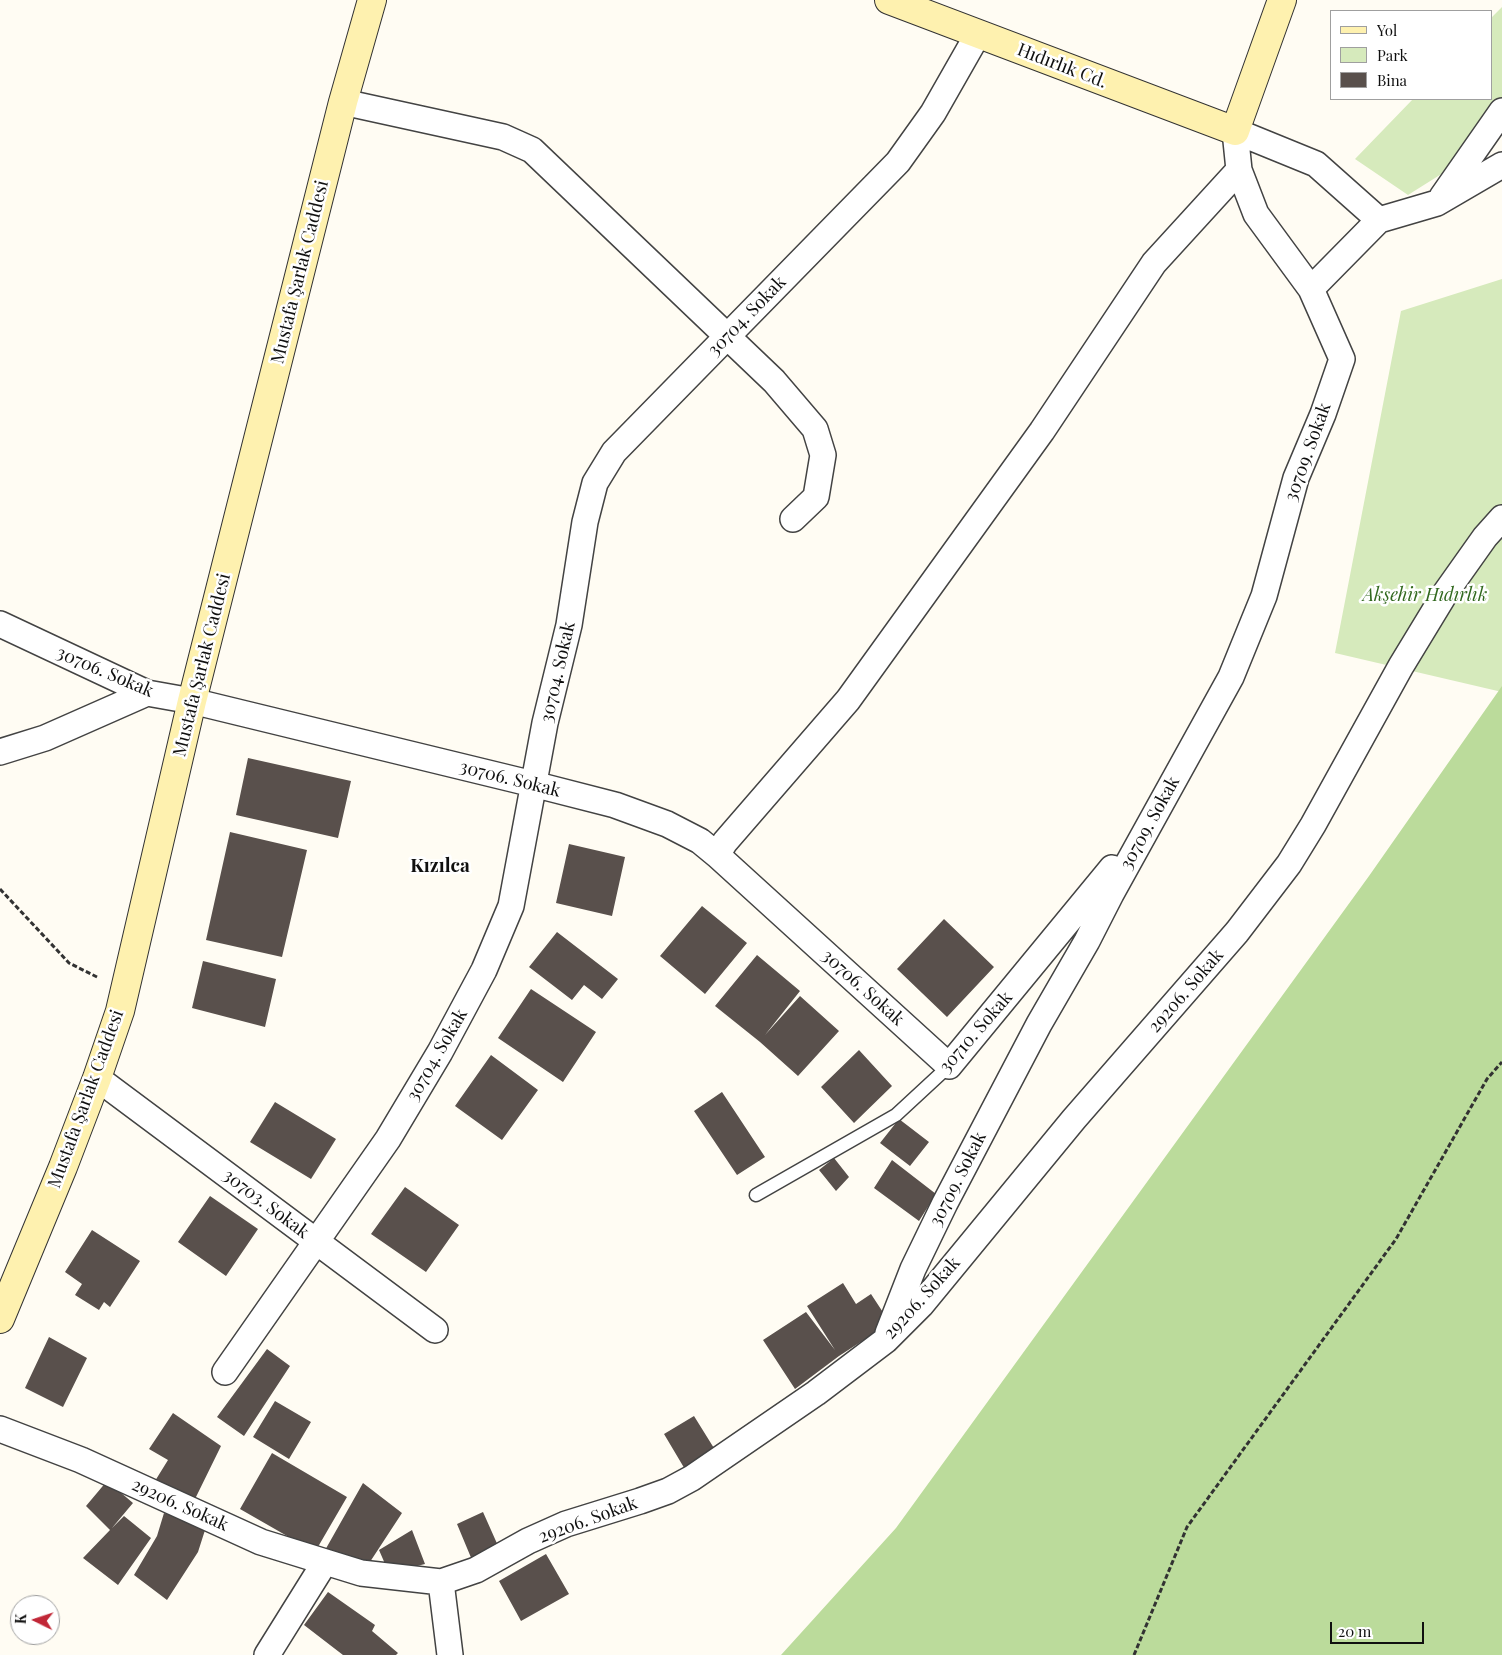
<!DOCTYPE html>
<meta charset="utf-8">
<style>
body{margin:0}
#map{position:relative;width:1502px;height:1655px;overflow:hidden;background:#fffcf3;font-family:"Playfair Display",serif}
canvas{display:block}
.legend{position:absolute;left:1330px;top:10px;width:162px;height:90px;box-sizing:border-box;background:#fff;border:1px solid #9f9f9f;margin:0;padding:6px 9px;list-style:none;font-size:15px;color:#101010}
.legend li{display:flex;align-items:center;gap:10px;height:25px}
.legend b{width:25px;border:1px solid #9f9f9f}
.north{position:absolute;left:10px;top:1595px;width:50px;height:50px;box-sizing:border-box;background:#fff;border:1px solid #9f9f9f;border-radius:50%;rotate:274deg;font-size:14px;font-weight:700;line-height:20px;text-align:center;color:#101010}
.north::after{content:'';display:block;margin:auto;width:18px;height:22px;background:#c12737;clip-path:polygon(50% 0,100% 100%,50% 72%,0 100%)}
.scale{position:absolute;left:1330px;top:1622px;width:94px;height:22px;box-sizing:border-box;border:2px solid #101010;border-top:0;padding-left:6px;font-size:15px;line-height:18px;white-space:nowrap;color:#101010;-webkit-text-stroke:4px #fff;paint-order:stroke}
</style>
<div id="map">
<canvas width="1502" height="1655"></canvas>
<ul class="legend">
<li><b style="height:6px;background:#fef1af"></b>Yol</li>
<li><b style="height:14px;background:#d6eabc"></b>Park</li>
<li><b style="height:14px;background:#59504c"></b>Bina</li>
</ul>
<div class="north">K</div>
<div class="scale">20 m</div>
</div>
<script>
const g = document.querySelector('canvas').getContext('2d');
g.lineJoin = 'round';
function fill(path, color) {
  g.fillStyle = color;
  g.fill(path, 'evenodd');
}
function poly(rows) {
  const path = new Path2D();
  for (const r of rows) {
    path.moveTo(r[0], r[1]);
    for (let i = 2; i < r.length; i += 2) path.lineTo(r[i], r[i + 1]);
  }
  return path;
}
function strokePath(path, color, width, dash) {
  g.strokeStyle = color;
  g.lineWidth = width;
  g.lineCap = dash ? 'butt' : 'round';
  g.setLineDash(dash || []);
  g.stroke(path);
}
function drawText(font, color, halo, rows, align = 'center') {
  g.font = font + ' "Playfair Display",serif';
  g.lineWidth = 5;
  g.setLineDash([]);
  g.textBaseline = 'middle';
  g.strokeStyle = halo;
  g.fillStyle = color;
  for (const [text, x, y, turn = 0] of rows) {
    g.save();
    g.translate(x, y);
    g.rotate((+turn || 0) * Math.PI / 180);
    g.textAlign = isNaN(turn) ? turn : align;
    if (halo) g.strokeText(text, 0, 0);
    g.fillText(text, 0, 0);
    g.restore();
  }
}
const green = poly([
 [1502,7,1502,127,1470,156,1408,195,1355,159,1413,99,1491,99,1491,18],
 [1502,279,1502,692,1335,653,1401,311]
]);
const forest = poly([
 [1502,686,1502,1655,781,1655,896,1528,1369,876]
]);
const building = poly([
 [248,758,351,781,338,838,236,815],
 [230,832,307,850,282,957,206,940],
 [569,844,625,857,612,916,556,903],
 [702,906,747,943,705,994,660,956],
 [944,919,994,967,947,1017,897,969],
 [557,932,618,979,602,999,584,985,572,1000,529,967],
 [757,955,800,991,765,1035,800,996,839,1031,798,1076,760,1042,715,1006],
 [203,961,276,979,265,1027,192,1008],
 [531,989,596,1032,563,1082,498,1038],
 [859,1050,892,1086,854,1123,821,1087],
 [491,1055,538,1090,502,1140,455,1106],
 [722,1092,765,1157,737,1175,694,1111],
 [275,1102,336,1139,311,1179,250,1142],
 [899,1119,929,1142,910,1166,880,1143],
 [834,1158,849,1177,836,1191,819,1170],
 [892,1160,936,1194,919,1221,874,1188],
 [405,1187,459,1225,426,1272,371,1234],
 [210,1196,258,1229,226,1276,178,1242],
 [92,1230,140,1261,110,1307,104,1302,99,1310,75,1295,82,1284,65,1272],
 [843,1283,856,1304,871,1294,890,1323,839,1356,795,1389,763,1340,806,1312,835,1350,807,1306],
 [49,1337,87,1358,63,1407,25,1388],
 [267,1349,290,1366,244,1436,217,1417],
 [275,1401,311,1422,289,1459,253,1437],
 [173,1413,221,1446,195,1499,155,1481,168,1460,149,1449],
 [694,1416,717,1453,686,1471,664,1434],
 [272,1453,347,1497,315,1552,240,1509],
 [107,1481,133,1503,112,1528,124,1516,151,1538,118,1585,83,1558,110,1530,86,1506],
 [363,1483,402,1513,366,1568,324,1552],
 [483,1512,499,1548,472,1560,457,1524],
 [164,1513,206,1527,198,1552,167,1600,134,1575,157,1536],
 [412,1530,425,1564,389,1573,379,1550],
 [546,1554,569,1594,521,1621,499,1581],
 [328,1592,375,1625,372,1631,398,1653,396,1655,343,1655,304,1625]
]);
const path = poly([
 [0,889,69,963,99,978],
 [1134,1655,1187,1527,1396,1239,1487,1079,1502,1062]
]);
const lane = poly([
 [756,1195,896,1115,949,1066]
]);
const street = poly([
 [343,102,503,137,532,150,774,381,815,429,823,455,816,497,793,519],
 [1442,197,1502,111],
 [1311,289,1379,220,1437,203,1502,165],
 [0,624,147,693,192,701,533,784,615,805,667,824,700,841,717,855,949,1066,1112,868],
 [0,752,45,738,147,693],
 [717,855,725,842,848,700,1042,431,1154,263,1239,170],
 [97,1078,435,1330],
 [888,1333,913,1269,945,1203,1039,1024,1087,941,1111,894,1231,677,1264,596,1296,478,1323,414,1342,359,1311,289,1256,214,1239,170,1235,131,1316,164,1379,220],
 [225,1372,388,1139,440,1052,484,970,511,906,545,723,569,625,585,522,595,483,614,452,898,162,933,113,978,34],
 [0,1429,81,1460,261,1542,361,1573,441,1582,476,1570,528,1541,566,1524,640,1501,668,1491,692,1478,816,1393,886,1340,921,1305,1074,1119,1237,932,1289,864,1313,825,1401,666,1446,592,1485,537,1502,518],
 [441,1582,450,1655],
 [267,1655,325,1562]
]);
const secondary = poly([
 [889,0,1235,131,1282,0],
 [0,1319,63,1167,97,1078,120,1011,192,701,343,102,372,0]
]);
const streetNames = [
 ["Hıdırlık Cd.",1062,66,21],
 ["Mustafa Şarlak Caddesi",300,272,-76],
 ["30704. Sokak",747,316,-46],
 ["30709. Sokak",1308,452,-70],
 ["Mustafa Şarlak Caddesi",202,665,-76],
 ["30706. Sokak",105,672,23],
 ["30704. Sokak",558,672,-77],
 ["30706. Sokak",510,779,14],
 ["30709. Sokak",1150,823,-61],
 ["30706. Sokak",863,988,42],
 ["29206. Sokak",1186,991,-49],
 ["30710. Sokak",976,1032,-49],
 ["30704. Sokak",437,1055,-60],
 ["Mustafa Şarlak Caddesi",86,1099,-70],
 ["30709. Sokak",958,1179,-63],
 ["30703. Sokak",266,1204,37],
 ["29206. Sokak",922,1298,-48],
 ["29206. Sokak",180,1505,24],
 ["29206. Sokak",588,1520,-20]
];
const parkNames = [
 ["Akşehir Hıdırlık",1425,595]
];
const neighbourhoodNames = [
 ["Kızılca",440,866]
];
fill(green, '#d6eabc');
fill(forest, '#bbdb9b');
fill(building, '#59504c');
strokePath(lane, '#434343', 15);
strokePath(street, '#434343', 28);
strokePath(secondary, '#323232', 30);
strokePath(path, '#323232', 3, [5, 2.5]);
strokePath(lane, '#fff', 12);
strokePath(street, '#fff', 25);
strokePath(secondary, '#fef1af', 28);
drawText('18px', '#101010', '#fff', streetNames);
drawText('italic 18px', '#32691f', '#fff', parkNames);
drawText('bold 19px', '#101010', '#fff', neighbourhoodNames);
</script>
